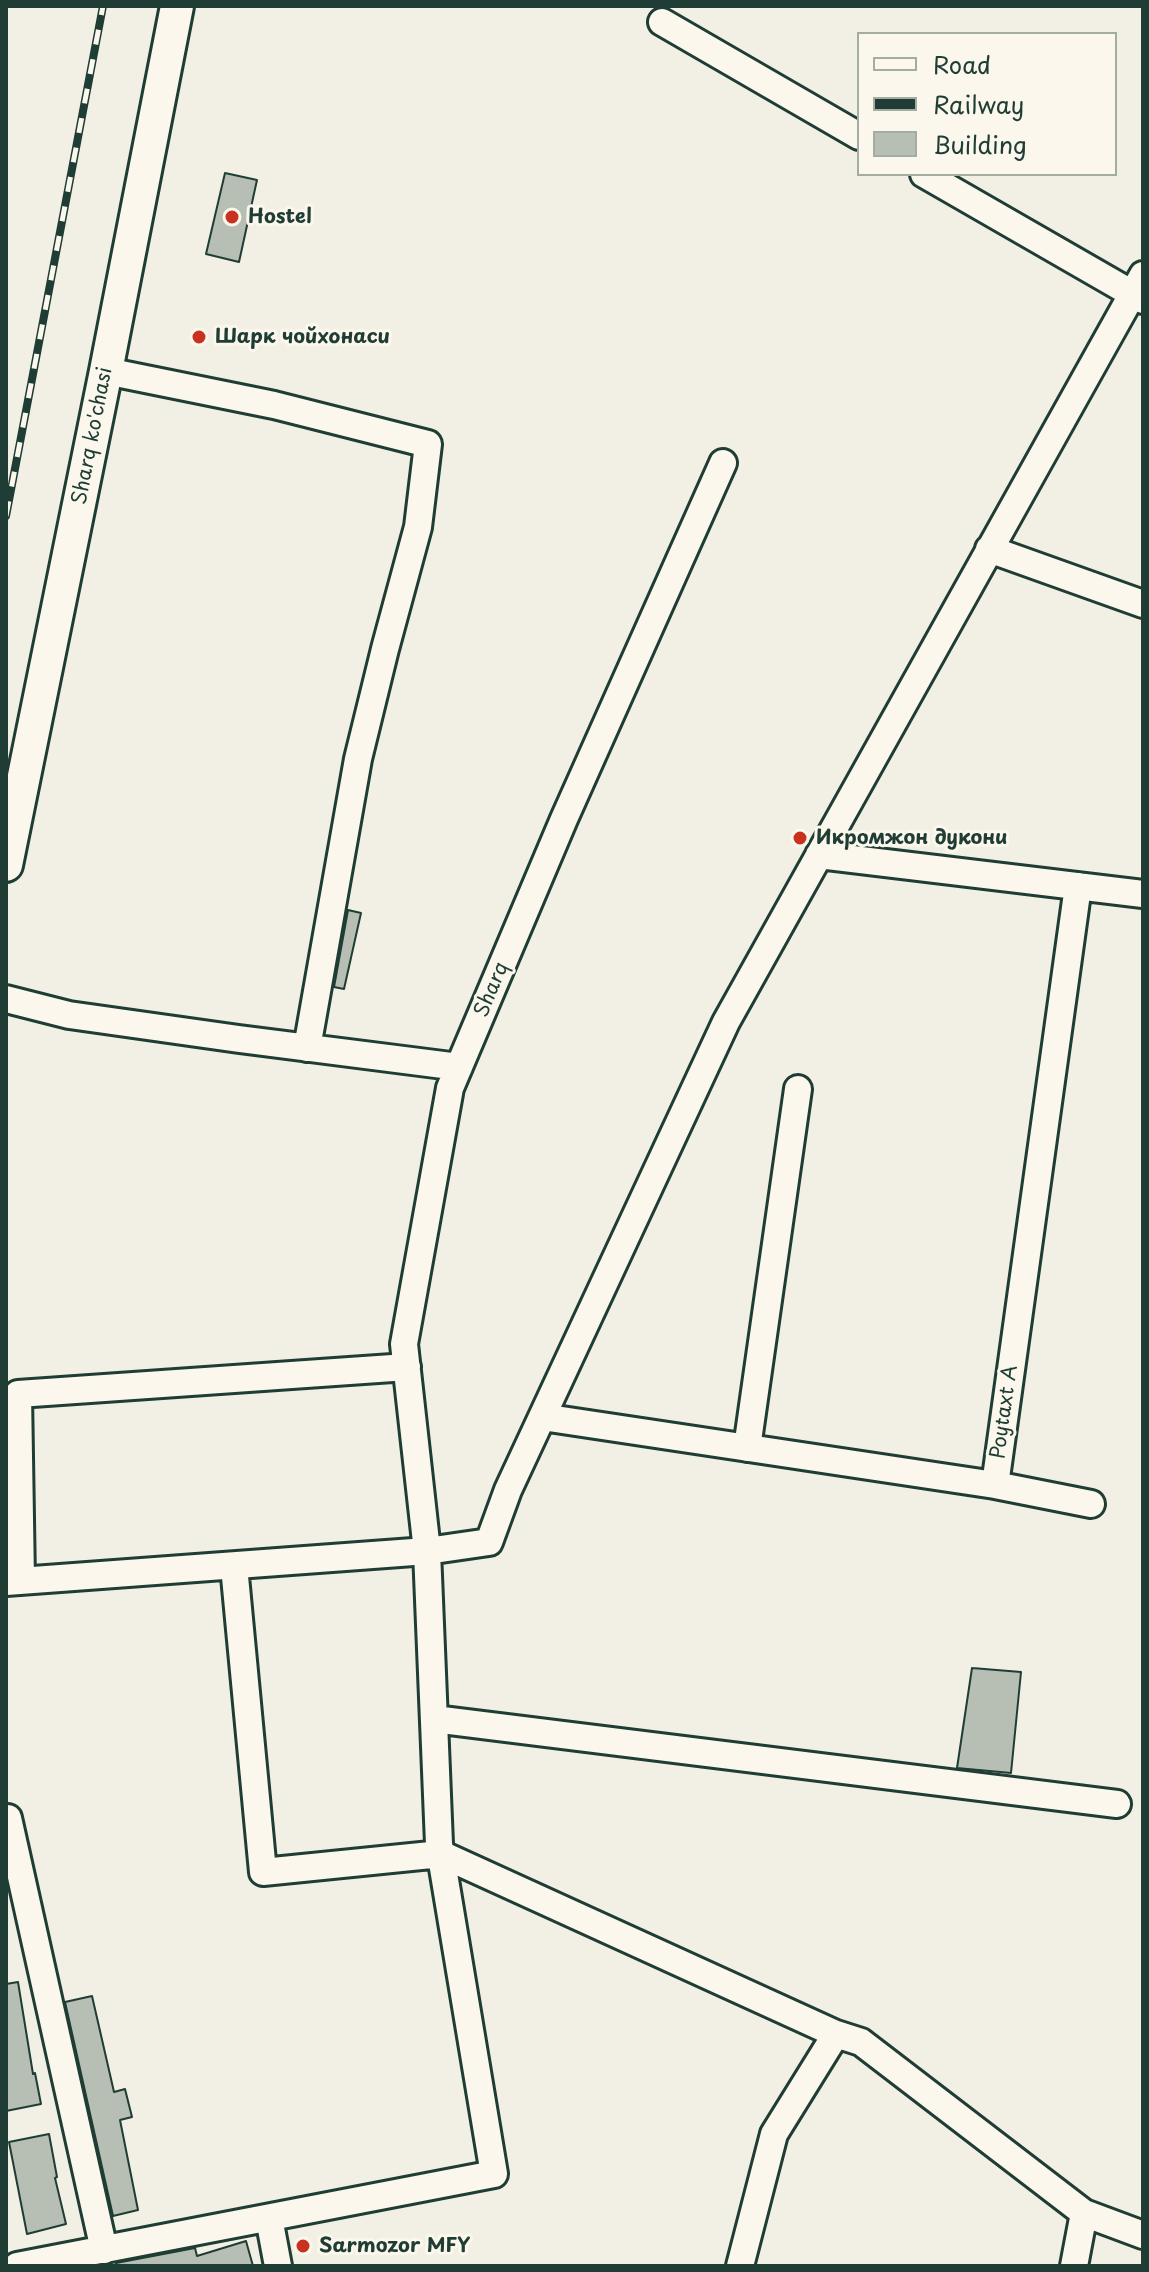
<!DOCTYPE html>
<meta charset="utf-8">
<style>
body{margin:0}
#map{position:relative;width:1149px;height:2272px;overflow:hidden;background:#f2f0e5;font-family:"Playpen Sans",sans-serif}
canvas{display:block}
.frame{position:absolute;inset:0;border:8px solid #1f3d34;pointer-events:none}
.legend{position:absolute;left:857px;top:32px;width:260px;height:144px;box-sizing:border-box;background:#fbf7ec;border:2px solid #a3ada2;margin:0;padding:10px 14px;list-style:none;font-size:24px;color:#1f3d34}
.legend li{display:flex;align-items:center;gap:16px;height:40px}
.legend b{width:40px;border:2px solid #a3ada2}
</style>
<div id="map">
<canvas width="1149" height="2272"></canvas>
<div class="frame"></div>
<ul class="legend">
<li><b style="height:10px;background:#fbf7ec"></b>Road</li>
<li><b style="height:10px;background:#1f3d34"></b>Railway</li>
<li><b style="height:22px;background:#b7beb3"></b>Building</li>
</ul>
</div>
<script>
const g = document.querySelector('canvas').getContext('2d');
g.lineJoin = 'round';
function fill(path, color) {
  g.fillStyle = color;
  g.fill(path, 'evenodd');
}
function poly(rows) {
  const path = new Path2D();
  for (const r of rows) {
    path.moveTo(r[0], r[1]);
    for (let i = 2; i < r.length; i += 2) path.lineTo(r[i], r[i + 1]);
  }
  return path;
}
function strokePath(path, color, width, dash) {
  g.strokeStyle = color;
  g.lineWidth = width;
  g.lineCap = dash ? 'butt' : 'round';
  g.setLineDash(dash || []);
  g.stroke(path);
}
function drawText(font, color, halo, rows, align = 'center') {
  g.font = font + ' "Playpen Sans",sans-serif';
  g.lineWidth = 6;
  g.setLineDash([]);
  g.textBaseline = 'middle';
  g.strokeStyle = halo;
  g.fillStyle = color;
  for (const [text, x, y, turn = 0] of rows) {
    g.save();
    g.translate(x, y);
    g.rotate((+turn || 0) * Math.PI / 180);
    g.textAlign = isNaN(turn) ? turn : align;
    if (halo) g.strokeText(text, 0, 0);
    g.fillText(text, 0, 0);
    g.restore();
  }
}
const building = poly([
 [225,173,257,180,239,262,206,254,225,173],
 [348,910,361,913,344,989,334,987,348,910],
 [972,1668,1021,1672,1011,1773,957,1768,972,1668],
 [18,1982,33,2074,35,2073,41,2104,6,2111,6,1984,18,1982],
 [92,1996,114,2092,125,2089,132,2117,120,2120,138,2210,113,2216,65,2002,92,1996],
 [49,2134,57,2177,55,2178,66,2224,27,2234,9,2142,49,2134],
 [246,2241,253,2266,116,2266,116,2263,195,2248,197,2256,246,2241]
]);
const minor = poly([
 [662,22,859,136],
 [924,174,1143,300],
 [106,371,274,405,428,444,418,527,385,649,358,759,307,1048],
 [989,549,1143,604],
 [819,855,1143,894],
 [6,999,69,1015,239,1039,459,1067],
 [542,1417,995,1485,1078,886],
 [747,1448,798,1089],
 [995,1485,1091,1504],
 [234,1566,263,1872,441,1854,836,2034,861,2042,1084,2213,1143,2235],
 [21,1581,18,1394,407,1367],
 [6,1582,427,1551,404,1344,450,1088,564,819,723,463],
 [434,1719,1117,1804],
 [6,1818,8,1818,104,2250],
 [269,2218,278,2266],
 [17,2266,494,2174,439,1844,427,1551,489,1542,508,1490,726,1022,1143,275],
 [740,2266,774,2134,836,2034],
 [1074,2266,1084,2213]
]);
const major = poly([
 [6,865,106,371,177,6]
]);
const rail = poly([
 [6,516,103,6]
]);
const markers = [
 [232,217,8,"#c8321e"],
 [199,337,8,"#c8321e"],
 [800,838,8,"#c8321e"],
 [303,2246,8,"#c8321e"]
];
const poiNames = [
 ["Hostel",248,217],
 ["Шарк чойхонаси",215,337],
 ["Икромжон дукони",816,838],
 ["Sarmozor MFY",319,2246]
];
const streetNames = [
 ["Sharq ko'chasi",93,436,-79],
 ["Sharq",492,990,-67],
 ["Poytaxt A",1005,1412,-82]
];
fill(building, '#b7beb3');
strokePath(building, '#1f3d34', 2);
strokePath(minor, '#1f3d34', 32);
strokePath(major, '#1f3d34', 38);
strokePath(minor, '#fbf7ec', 26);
strokePath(major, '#fbf7ec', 32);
strokePath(rail, '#1f3d34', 8);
strokePath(rail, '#fbf7ec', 5, [15]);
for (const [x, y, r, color] of markers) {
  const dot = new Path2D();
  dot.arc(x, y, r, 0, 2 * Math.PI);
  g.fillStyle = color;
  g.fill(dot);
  strokePath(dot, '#fbf7ec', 3);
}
drawText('bold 20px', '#1f3d34', '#fbf7ec', poiNames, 'left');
drawText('20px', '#1f3d34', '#fbf7ec', streetNames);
</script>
